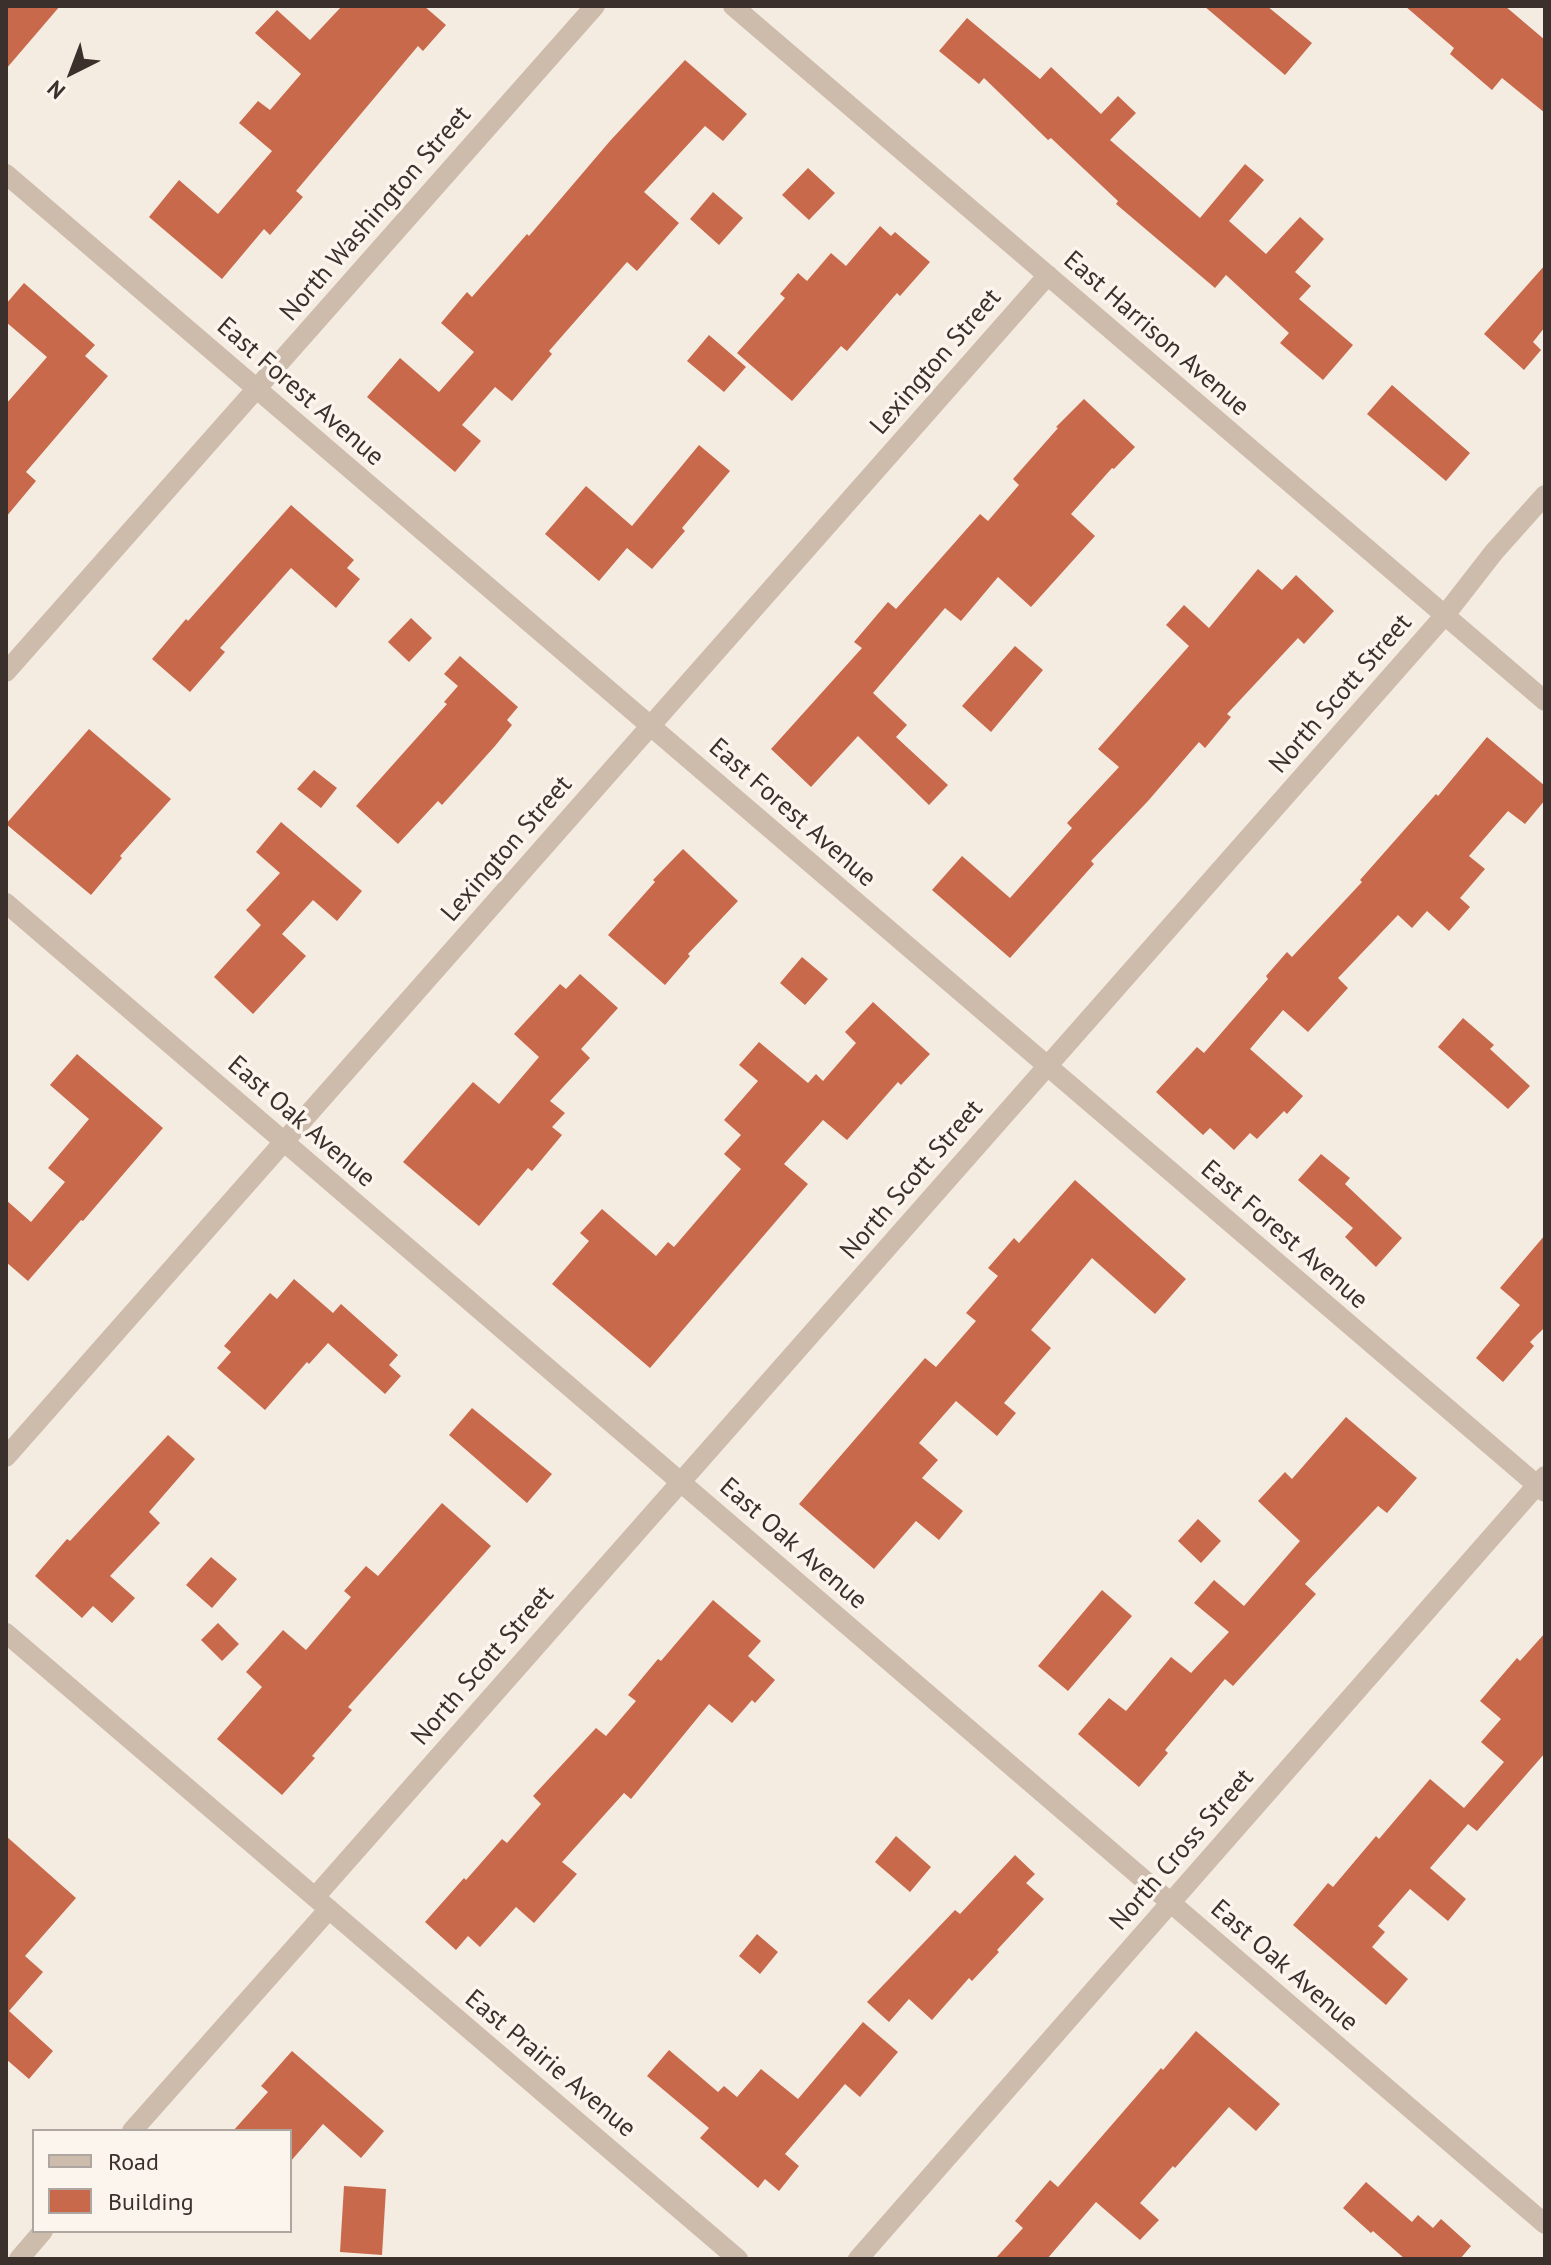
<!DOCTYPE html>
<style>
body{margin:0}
#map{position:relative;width:1551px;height:2265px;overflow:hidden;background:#f4ebe1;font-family:"PT Sans",sans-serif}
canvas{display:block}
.frame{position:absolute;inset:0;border:8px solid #3b302b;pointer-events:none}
.legend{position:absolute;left:32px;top:2129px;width:260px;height:104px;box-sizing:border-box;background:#fbf5ee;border:2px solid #aea6a0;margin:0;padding:10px 14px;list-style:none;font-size:24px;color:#3b302b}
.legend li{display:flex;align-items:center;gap:16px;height:40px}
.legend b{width:40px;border:2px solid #aea6a0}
.north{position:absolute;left:32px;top:32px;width:80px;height:80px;-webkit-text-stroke:6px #fbf5ee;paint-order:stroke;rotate:222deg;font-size:22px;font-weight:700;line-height:32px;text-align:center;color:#3b302b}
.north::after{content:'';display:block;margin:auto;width:28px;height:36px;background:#3b302b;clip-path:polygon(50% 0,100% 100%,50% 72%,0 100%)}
</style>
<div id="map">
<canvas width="1551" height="2265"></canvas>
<div class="frame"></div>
<ul class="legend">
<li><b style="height:10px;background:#cdbbac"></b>Road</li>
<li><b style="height:22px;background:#c8694b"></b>Building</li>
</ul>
<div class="north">N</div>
</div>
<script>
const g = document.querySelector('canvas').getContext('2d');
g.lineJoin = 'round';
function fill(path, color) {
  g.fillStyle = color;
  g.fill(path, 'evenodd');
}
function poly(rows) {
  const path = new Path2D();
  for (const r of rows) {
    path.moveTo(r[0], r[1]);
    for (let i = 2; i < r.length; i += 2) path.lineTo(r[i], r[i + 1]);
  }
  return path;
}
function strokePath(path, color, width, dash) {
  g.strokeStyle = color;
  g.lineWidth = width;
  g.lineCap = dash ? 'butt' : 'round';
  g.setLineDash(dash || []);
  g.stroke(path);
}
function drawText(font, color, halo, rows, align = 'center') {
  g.font = font + ' "PT Sans",sans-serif';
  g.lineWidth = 7;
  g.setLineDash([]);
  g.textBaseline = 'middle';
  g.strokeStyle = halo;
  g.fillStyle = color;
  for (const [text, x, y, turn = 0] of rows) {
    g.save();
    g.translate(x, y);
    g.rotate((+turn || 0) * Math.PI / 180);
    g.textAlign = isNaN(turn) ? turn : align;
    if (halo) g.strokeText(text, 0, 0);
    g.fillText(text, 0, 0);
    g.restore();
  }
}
const building = poly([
 [6,6,60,6,6,69],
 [342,6,424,6,446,25,423,51,418,46,296,191,303,197,270,235,264,229,222,279,149,217,179,180,218,214,272,151,239,123,258,101,270,110,301,74,255,33,277,10,310,40],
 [1204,6,1267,6,1312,43,1285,75],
 [1405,6,1505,6,1545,40,1545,113,1502,78,1492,90,1450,54,1454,48],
 [967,18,1040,79,1051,67,1101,114,1118,96,1136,113,1110,140,1200,218,1245,164,1264,180,1229,221,1266,254,1300,217,1324,239,1295,272,1311,286,1299,299,1353,345,1323,380,1280,343,1289,333,1226,275,1215,288,1116,204,1118,201,1051,138,1048,140,984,78,979,84,939,51],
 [685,60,747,114,723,141,705,126,644,192,679,223,637,271,627,262,549,351,552,354,512,401,495,387,462,425,481,441,455,472,367,397,400,358,439,392,474,352,441,323,467,292,472,297,527,234,529,236,610,141],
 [808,168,835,193,809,220,782,195],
 [713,192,743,218,719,245,690,219],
 [880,226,891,236,895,232,930,262,900,296,897,293,847,351,841,346,792,401,737,353,785,298,780,294,798,273,807,281,831,253,846,266],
 [1545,265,1545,327,1533,342,1541,350,1524,370,1484,334],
 [24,283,95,345,85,356,108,376,26,472,36,481,6,517,6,404,47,357,6,322,6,304],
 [709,335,746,367,724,392,687,361],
 [1392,385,1470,453,1446,481,1367,414],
 [1084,399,1135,447,1114,469,1112,468,1071,514,1095,536,1031,607,998,577,961,621,945,608,873,693,907,725,896,737,948,785,929,805,858,736,811,787,771,749,862,648,854,642,888,602,896,609,980,514,988,521,1019,485,1013,479,1058,428,1056,427],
 [699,445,730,471,682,528,685,531,652,569,627,548,599,581,545,534,586,486,632,526],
 [291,505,354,560,347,568,360,579,336,608,291,568,220,648,225,652,190,692,152,659,186,619,188,621],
 [1258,569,1282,590,1296,575,1334,611,1304,644,1298,638,1227,714,1231,717,1205,748,1199,742,1148,801,1091,861,1094,864,1010,958,932,890,962,856,1010,898,1072,828,1067,823,1119,767,1098,749,1189,646,1166,625,1184,605,1209,628],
 [411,618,432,638,409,662,388,642],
 [1015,646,1043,670,991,732,962,706],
 [460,656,518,707,507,720,512,725,495,746,442,805,438,801,398,844,356,806,447,704,444,702,458,686,444,674],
 [89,729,171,799,120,856,122,858,91,895,6,824],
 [1487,737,1545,786,1545,800,1525,824,1508,811,1469,856,1485,869,1460,898,1470,907,1449,931,1427,911,1412,928,1398,915,1338,978,1348,988,1308,1032,1283,1010,1250,1049,1303,1096,1287,1114,1284,1111,1257,1139,1250,1133,1234,1150,1210,1128,1203,1135,1156,1092,1197,1047,1204,1053,1268,979,1266,976,1287,952,1292,957,1362,882,1360,880,1436,794,1438,796],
 [314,770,337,788,321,808,297,789],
 [281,822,362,891,337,921,313,900,282,934,306,956,253,1014,214,977,261,925,246,910,280,873,256,852],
 [683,849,738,901,688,954,690,956,665,985,608,935,655,882,653,880],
 [802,957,828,979,805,1005,780,983],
 [580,974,618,1008,581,1049,590,1058,550,1101,565,1113,552,1127,562,1135,532,1171,528,1168,479,1226,403,1162,473,1082,499,1104,539,1057,514,1034,560,984,566,989],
 [873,1002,930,1054,901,1085,898,1082,847,1140,823,1120,784,1164,808,1184,650,1368,552,1284,589,1241,580,1233,602,1209,656,1256,668,1242,674,1247,741,1169,724,1154,741,1135,724,1120,758,1081,739,1065,759,1042,808,1083,816,1074,823,1081,856,1043,845,1032],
 [1463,1018,1494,1045,1490,1049,1530,1086,1508,1109,1438,1047],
 [77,1054,163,1128,83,1221,81,1220,28,1281,6,1262,6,1200,31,1222,65,1182,48,1168,89,1119,50,1085],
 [1321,1154,1350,1178,1345,1184,1402,1238,1376,1267,1345,1237,1353,1228,1298,1180],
 [1075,1180,1186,1279,1155,1314,1092,1258,1031,1330,1051,1348,1004,1403,1016,1413,997,1436,956,1401,919,1443,938,1460,922,1478,963,1511,939,1540,916,1521,874,1569,799,1504,925,1358,936,1367,976,1321,966,1313,998,1276,988,1268,1014,1238,1019,1243],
 [1545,1235,1545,1327,1530,1342,1534,1346,1503,1382,1476,1358,1520,1305,1500,1288],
 [294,1279,333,1313,341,1304,398,1355,389,1365,401,1376,385,1394,328,1343,309,1364,307,1362,265,1410,217,1368,231,1352,224,1346,270,1293,277,1299],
 [472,1408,552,1474,527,1503,449,1435],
 [1346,1417,1417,1478,1387,1513,1378,1506,1305,1584,1316,1594,1233,1686,1225,1679,1165,1750,1168,1753,1139,1787,1078,1734,1109,1698,1126,1711,1171,1657,1191,1673,1229,1632,1194,1603,1214,1580,1244,1606,1300,1541,1258,1501,1285,1472,1292,1479],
 [168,1435,195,1459,149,1512,160,1523,110,1576,135,1598,112,1623,93,1606,82,1618,35,1576,67,1539,70,1541],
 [442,1503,491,1546,348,1707,352,1710,312,1756,315,1758,282,1795,217,1739,262,1687,246,1672,283,1630,306,1650,351,1597,344,1591,366,1566,378,1576],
 [1198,1519,1221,1541,1201,1563,1178,1541],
 [211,1557,237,1579,212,1608,186,1585],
 [1102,1590,1132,1616,1068,1691,1038,1666],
 [713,1600,761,1641,748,1656,775,1680,755,1703,752,1700,732,1723,709,1704,631,1799,624,1793,562,1862,577,1874,534,1923,516,1907,480,1947,468,1936,456,1950,425,1922,464,1878,466,1880,502,1839,507,1843,541,1804,533,1796,596,1728,606,1736,636,1701,628,1695,658,1659,661,1661],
 [218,1623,239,1644,222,1661,201,1640],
 [1545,1633,1545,1753,1477,1831,1468,1824,1430,1868,1466,1899,1448,1921,1410,1889,1378,1926,1385,1932,1372,1947,1408,1979,1386,2005,1293,1925,1328,1883,1333,1887,1376,1836,1379,1839,1430,1779,1464,1808,1504,1762,1481,1742,1501,1719,1480,1701,1517,1658,1520,1661],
 [6,1836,76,1898,25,1956,43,1972,9,2011,53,2051,29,2079,6,2059],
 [896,1836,931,1867,910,1892,875,1862],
 [1015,1855,1035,1874,1026,1883,1044,1899,997,1950,999,1952,972,1981,969,1978,932,2020,909,1999,889,2022,867,2002,955,1910,960,1914],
 [757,1934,778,1952,760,1974,739,1956],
 [863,2022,898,2052,860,2097,845,2084,785,2154,799,2166,779,2191,765,2179,758,2188,700,2138,709,2128,647,2076,669,2050,718,2092,724,2086,737,2097,761,2069,798,2099],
 [1196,2031,1280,2104,1256,2131,1229,2107,1175,2168,1173,2166,1140,2203,1159,2220,1140,2240,1096,2202,1047,2259,995,2259,1023,2228,1015,2221,1050,2180,1058,2187,1161,2068,1163,2070],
 [292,2051,384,2131,361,2158,323,2124,290,2162,290,2131,233,2131,268,2092,261,2086],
 [1366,2182,1412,2222,1418,2215,1433,2228,1441,2219,1471,2246,1460,2259,1405,2259,1373,2231,1371,2233,1343,2208],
 [344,2186,386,2189,382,2255,340,2252]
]);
const minor = poly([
 [733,6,1545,701],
 [6,174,1545,1492],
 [6,672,595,6],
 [6,903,1545,2224],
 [6,1457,1048,275],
 [6,1633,738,2259],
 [315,1897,1445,615,1494,552,1545,495],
 [132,2131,329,1909],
 [19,2259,43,2231],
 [858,2259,1545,1476]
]);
const streetNames = [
 ["North Washington Street",376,214,-49],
 ["East Harrison Avenue",1156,334,41],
 ["Lexington Street",936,362,-49],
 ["East Forest Avenue",300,392,41],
 ["North Scott Street",1341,694,-49],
 ["East Forest Avenue",792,813,41],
 ["Lexington Street",507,849,-49],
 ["East Oak Avenue",301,1122,41],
 ["North Scott Street",912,1180,-49],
 ["East Forest Avenue",1284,1235,41],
 ["East Oak Avenue",793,1544,41],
 ["North Scott Street",483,1666,-49],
 ["North Cross Street",1182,1850,-49],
 ["East Oak Avenue",1284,1966,41],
 ["East Prairie Avenue",550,2064,40]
];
fill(building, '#c8694b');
strokePath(minor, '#cdbbac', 20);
drawText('26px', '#3b302b', '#fbf5ee', streetNames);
</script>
